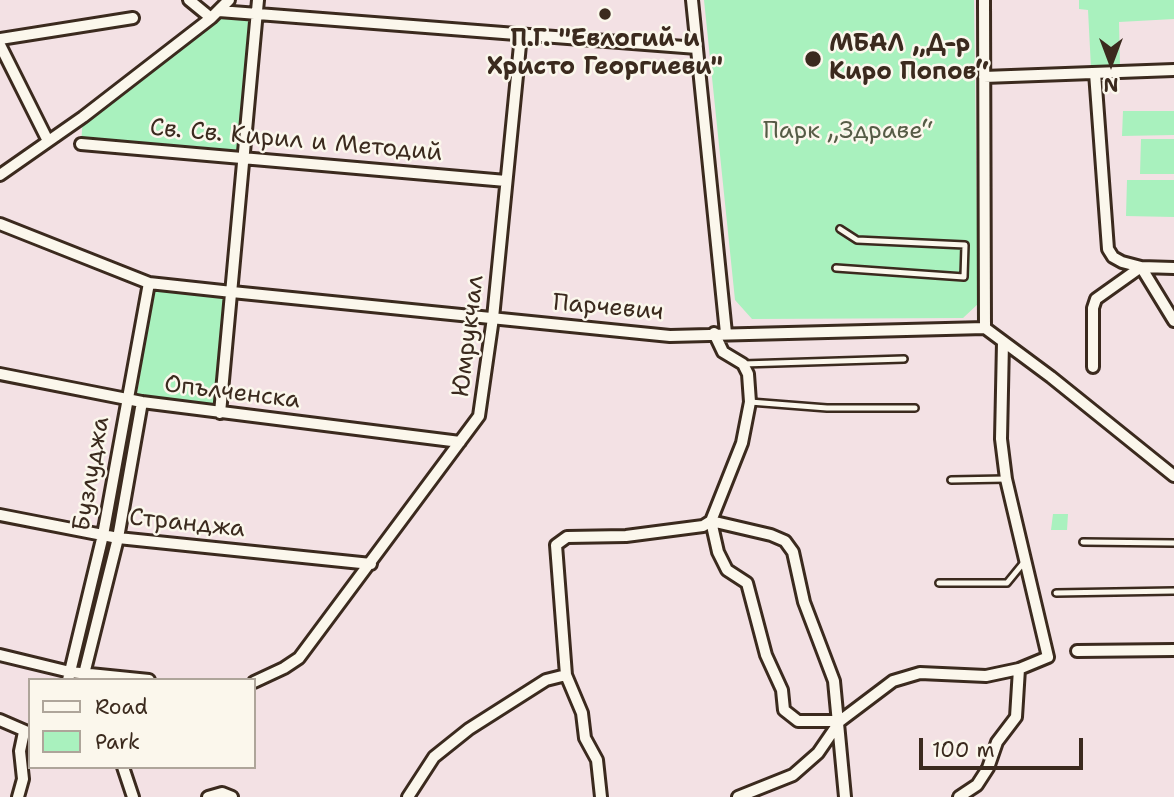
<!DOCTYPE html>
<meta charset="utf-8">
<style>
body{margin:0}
#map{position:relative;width:1174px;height:797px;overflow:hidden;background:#f3e1e4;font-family:"Shantell Sans",sans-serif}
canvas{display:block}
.legend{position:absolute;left:28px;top:678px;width:228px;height:91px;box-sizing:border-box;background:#fbf7ec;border:2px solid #aea59a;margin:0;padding:9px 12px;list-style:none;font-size:21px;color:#3b2a1e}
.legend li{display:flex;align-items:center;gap:14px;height:35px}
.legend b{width:35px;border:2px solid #aea59a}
.north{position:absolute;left:1076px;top:28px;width:70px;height:70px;-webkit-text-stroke:5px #fbf7ec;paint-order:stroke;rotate:180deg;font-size:19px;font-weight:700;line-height:28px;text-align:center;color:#3b2a1e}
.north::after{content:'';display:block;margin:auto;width:24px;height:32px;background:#3b2a1e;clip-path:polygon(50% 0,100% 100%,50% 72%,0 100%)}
.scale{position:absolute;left:919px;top:738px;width:164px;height:32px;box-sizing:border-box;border:4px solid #3b2a1e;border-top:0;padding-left:9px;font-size:21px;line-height:24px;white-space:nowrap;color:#3b2a1e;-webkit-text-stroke:5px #fbf7ec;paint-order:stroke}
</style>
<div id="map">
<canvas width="1174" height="797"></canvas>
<ul class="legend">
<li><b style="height:9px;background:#fbf7ec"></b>Road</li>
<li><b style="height:19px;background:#a9f1be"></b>Park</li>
</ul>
<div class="north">N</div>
<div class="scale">100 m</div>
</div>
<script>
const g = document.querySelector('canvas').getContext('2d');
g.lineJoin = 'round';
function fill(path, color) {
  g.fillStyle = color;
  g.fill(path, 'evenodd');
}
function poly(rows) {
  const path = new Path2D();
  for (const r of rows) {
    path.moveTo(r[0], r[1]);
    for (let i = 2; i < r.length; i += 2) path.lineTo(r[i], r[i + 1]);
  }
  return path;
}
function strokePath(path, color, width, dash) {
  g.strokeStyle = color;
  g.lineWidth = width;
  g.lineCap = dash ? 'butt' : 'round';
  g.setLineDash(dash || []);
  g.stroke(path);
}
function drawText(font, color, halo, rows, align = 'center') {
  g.font = font + ' "Shantell Sans",sans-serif';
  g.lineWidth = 5;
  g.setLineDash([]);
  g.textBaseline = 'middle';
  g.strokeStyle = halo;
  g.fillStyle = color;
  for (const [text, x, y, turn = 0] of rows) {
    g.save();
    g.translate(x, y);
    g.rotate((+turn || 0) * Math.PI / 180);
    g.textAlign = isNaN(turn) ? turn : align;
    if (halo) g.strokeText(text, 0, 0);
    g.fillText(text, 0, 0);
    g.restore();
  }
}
const green = poly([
 [704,0,974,0,978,304,963,318,752,319,735,300],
 [1079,0,1174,0,1174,19,1119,22,1120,66,1091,68,1088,10,1079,9],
 [219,11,257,14,244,157,81,144,83,117],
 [1123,111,1174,111,1174,135,1122,136],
 [1141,139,1174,139,1174,174,1140,174],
 [1127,180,1174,180,1174,217,1126,216],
 [154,288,225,297,214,405,137,394],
 [127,399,142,402,84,674,70,672],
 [1053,514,1068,514,1067,530,1051,530]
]);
const lane = poly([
 [836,268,964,277,965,245,857,240,840,229],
 [743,364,904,359],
 [750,402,827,408,915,408],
 [951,480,1006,479],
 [1083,542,1174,543],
 [939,583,1007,583,1025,561],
 [1056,593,1174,591]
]);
const street = poly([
 [189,0,211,18],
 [692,0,726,333],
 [984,0,985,328],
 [219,11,697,48],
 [0,39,133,18],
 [0,45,48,141],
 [1095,73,1108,249,1113,257,1122,262,1141,267,1174,321],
 [984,77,1174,70],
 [81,144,506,181],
 [0,175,83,117,211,18,229,0],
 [0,224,149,283,232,292,670,336,985,328,1051,377,1174,476],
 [714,333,723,352,743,364,748,374,750,402,742,443,711,521,718,552,727,570,747,583,766,655,782,690,784,710,798,721,840,721],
 [1093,367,1093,308,1096,299,1141,267,1174,268],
 [0,374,142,402,460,442],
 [220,413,258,0],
 [0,515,118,538,371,564],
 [711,521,771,535,785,541,793,552,804,602,834,681,845,797],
 [1077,651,1174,650],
 [0,655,70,672,149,680],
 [84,674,118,538,142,402],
 [68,680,103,535,149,283],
 [254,682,284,668,299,658,479,416,493,318,521,35],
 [0,720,30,733],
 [123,767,133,797],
 [18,797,23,779,20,751,24,732],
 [208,797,222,793,232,797],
 [408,797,434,757,469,729,546,680,566,675],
 [601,797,597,760,585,738,582,713,566,675,556,545,567,537,626,536,703,526,711,521],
 [738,797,793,775,818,753,840,721,893,681,920,673,986,676,1019,669],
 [959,797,977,785,988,768,997,742,1016,717,1019,669,1048,657,1006,479,1001,439,1003,342]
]);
const markers = [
 [605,14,7,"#3b2a1e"],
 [813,59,9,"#3b2a1e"]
];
const poiNames = [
 ["П.Г. \"Евлогий и",605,40],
 ["Христо Георгиеви\"",605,68],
 ["МБАЛ „Д-р",829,45,"left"],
 ["Киро Попов“",829,73,"left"]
];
const parkNames = [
 ["Парк „Здраве“",848,132]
];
const streetNames = [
 ["Св. Св. Кирил и Методий",296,141,5],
 ["Парчевич",608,308,5],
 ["Юмрукчал",469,336,-83],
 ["Опълченска",232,393,7],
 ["Бузлуджа",92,474,-80],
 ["Странджа",187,524,6]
];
fill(green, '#a9f1be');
strokePath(lane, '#3b2a1e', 10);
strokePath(street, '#3b2a1e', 16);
strokePath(lane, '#fbf7ec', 5);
strokePath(street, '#fbf7ec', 10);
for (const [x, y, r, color] of markers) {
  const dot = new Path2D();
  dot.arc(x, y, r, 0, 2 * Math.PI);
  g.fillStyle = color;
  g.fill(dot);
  strokePath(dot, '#fbf7ec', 2.5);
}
drawText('bold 24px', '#3b2a1e', '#fbf7ec', poiNames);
drawText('24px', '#565c46', '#fbf7ec', parkNames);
drawText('24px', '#3b2a1e', '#fbf7ec', streetNames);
</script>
